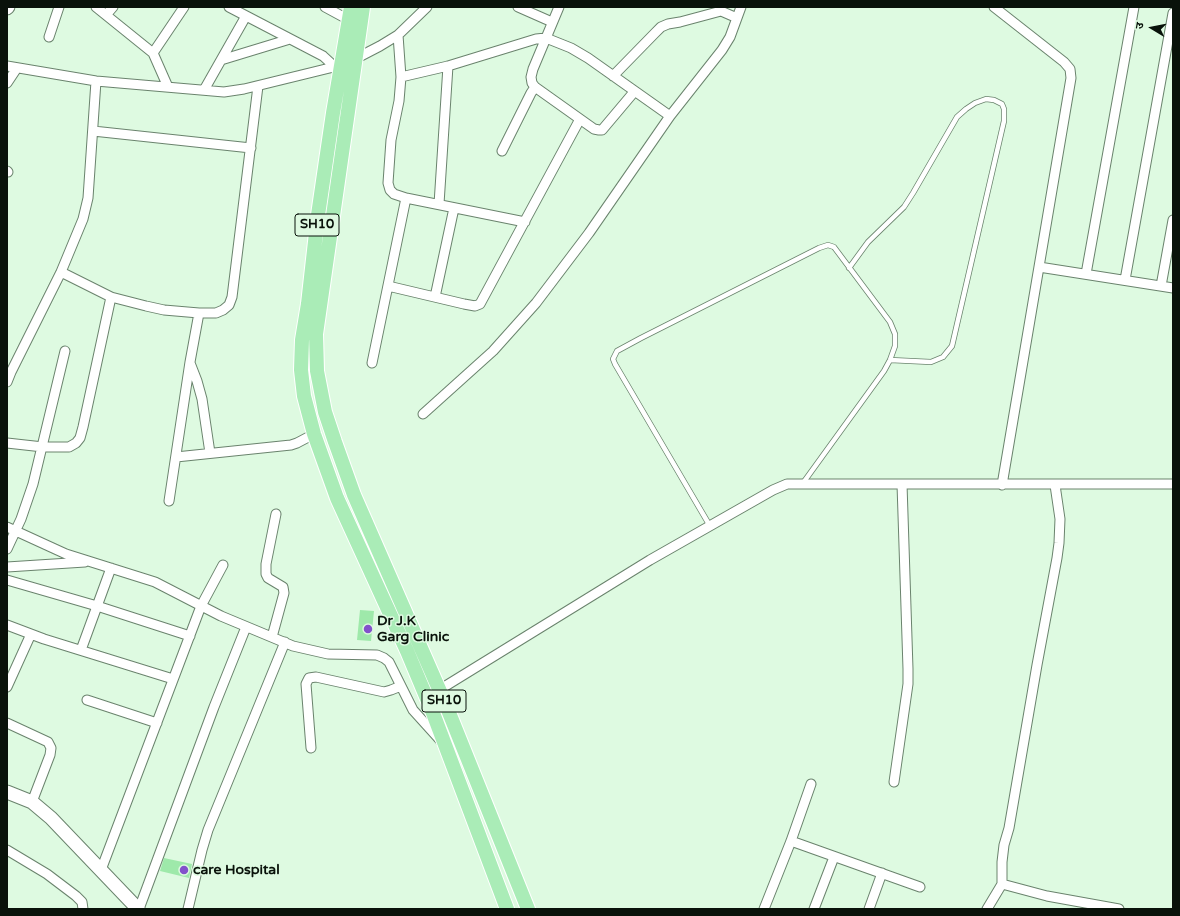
<!DOCTYPE html>
<meta charset="utf-8">
<style>
body{margin:0}
#map{position:relative;width:1180px;height:916px;overflow:hidden;background:#defae1;font-family:"Varela Round","Noto Sans Devanagari",sans-serif}
canvas{display:block}
.frame{position:absolute;inset:0;border:8px solid #09120a;pointer-events:none}
.north{position:absolute;left:1132px;top:8px;width:40px;height:40px;-webkit-text-stroke:3px #defae1;paint-order:stroke;rotate:280deg;font-size:11px;font-weight:700;line-height:16px;text-align:center;color:#09120a}
.north::after{content:'';display:block;margin:auto;width:14px;height:18px;background:#09120a;clip-path:polygon(50% 0,100% 100%,50% 72%,0 100%)}
</style>
<div id="map">
<canvas width="1180" height="916"></canvas>
<div class="frame"></div>
<div class="north">उ</div>
</div>
<script>
const g = document.querySelector('canvas').getContext('2d');
g.lineJoin = 'round';
function fill(path, color) {
  g.fillStyle = color;
  g.fill(path, 'evenodd');
}
function poly(rows) {
  const path = new Path2D();
  for (const r of rows) {
    path.moveTo(r[0], r[1]);
    for (let i = 2; i < r.length; i += 2) path.lineTo(r[i], r[i + 1]);
  }
  return path;
}
function strokePath(path, color, width, dash) {
  g.strokeStyle = color;
  g.lineWidth = width;
  g.lineCap = dash ? 'butt' : 'round';
  g.setLineDash(dash || []);
  g.stroke(path);
}
function drawText(font, color, halo, rows, align = 'center') {
  g.font = font + ' "Varela Round",sans-serif';
  g.lineWidth = 3;
  g.setLineDash([]);
  g.textBaseline = 'middle';
  g.strokeStyle = halo;
  g.fillStyle = color;
  for (const [text, x, y, turn = 0] of rows) {
    g.save();
    g.translate(x, y);
    g.rotate((+turn || 0) * Math.PI / 180);
    g.textAlign = isNaN(turn) ? turn : align;
    if (halo) g.strokeText(text, 0, 0);
    g.fillText(text, 0, 0);
    g.restore();
  }
}
const building = poly([
 [360,610,374,611,371,641,357,640],
 [164,858,192,864,189,878,160,871]
]);
const service = poly([
 [849,268,868,242,904,207,913,193,957,117,966,109,975,103,986,99,994,100,1002,104,1004,109,1004,121,952,346,943,357,931,362,890,360],
 [710,526,615,364,613,359,617,351,641,338,819,248,828,245,834,247,890,322,895,334,895,346,890,360,884,371,803,483]
]);
const minor = poly([
 [96,7,153,53,168,87],
 [229,7,323,56,335,67],
 [325,7,349,20],
 [518,7,552,22],
 [559,7,533,69,531,77,532,83,535,87,594,129,599,130,602,130,634,92],
 [994,7,1064,62,1070,69,1071,78,1002,485],
 [106,15,113,7],
 [398,35,401,77,399,101,391,140,388,183,390,190,394,194,406,198,525,222],
 [49,37,59,7],
 [153,53,184,7],
 [221,60,290,39],
 [7,66,96,81,224,92,244,89,342,65,355,59,380,46,398,35,427,7],
 [613,76,655,33,661,27,668,24,680,22,721,11,737,18],
 [401,77,448,66,536,39,546,38,571,48,588,58,670,116],
 [7,83,17,68],
 [204,90,246,16],
 [93,131,251,148],
 [502,151,531,93,535,87],
 [7,171,8,172],
 [439,204,448,66],
 [1039,267,1173,288],
 [61,272,111,297,146,306,164,310,199,313,216,313,223,310,229,305,232,297,258,86],
 [1086,274,1134,7],
 [1125,280,1173,13],
 [388,286,464,304,475,306,480,304,580,119],
 [1161,286,1173,220],
 [435,297,454,208],
 [190,363,197,381,202,399,210,453],
 [372,363,406,198],
 [7,382,11,372,61,272,83,219,88,198,96,81],
 [423,414,493,351,536,303,589,233,670,116,722,50,730,37,741,7],
 [7,443,43,447,69,447,76,443,80,438,83,427,111,297],
 [176,457,291,445,297,443,314,434],
 [169,501,190,362,199,313],
 [7,527,66,554,155,582,221,616,293,646,328,654,377,655,384,658,389,662,413,710,441,741],
 [7,549,21,519,33,484,65,351],
 [7,567,85,562],
 [7,580,97,606,190,636],
 [7,625,44,639,173,679],
 [272,637,284,593,283,587,268,578,266,574,266,564,276,514],
 [81,650,111,568],
 [7,687,31,634],
 [426,697,439,690,650,560,773,490,787,484,1173,484],
 [87,700,157,723],
 [7,723,48,742,51,748,50,755,32,802],
 [311,748,306,684,309,678,316,677,384,692,391,690,401,686],
 [894,782,908,684,908,669,902,484],
 [791,841,920,887],
 [7,850,47,874,76,896,82,902,83,909],
 [101,870,201,606,223,565],
 [1002,884,1047,896,1119,909],
 [139,909,214,707,246,627],
 [188,909,202,850,208,830,285,642],
 [764,909,791,841,811,784],
 [814,909,834,857],
 [869,909,882,873],
 [987,909,1002,884,1002,862,1004,845,1009,828,1037,665,1057,558,1059,543,1060,519,1055,485]
]);
const secondary = poly([
 [7,8,8,7],
 [7,792,32,802,51,818,138,909]
]);
const primary = poly([
 [351,7,333,113,318,215,308,304,302,340,301,370,304,396,314,434,337,498,407,651,433,713,507,909],
 [363,7,316,334,317,371,325,412,335,442,354,495,446,705,528,909]
]);
const markers = [
 [368,629,5,"#8252cb"],
 [184,870,5,"#8252cb"]
];
const shields = [
 [317,225,44],
 [444,701,44]
];
const shieldNames = [
 ["SH10",317,225],
 ["SH10",444,701]
];
const poiNames = [
 ["Dr J.K",377,621],
 ["Garg Clinic",377,637],
 ["care Hospital",193,870]
];
fill(building, '#9ee9aa');
strokePath(service, '#6a836d', 6);
strokePath(minor, '#6a836d', 11);
strokePath(secondary, '#6a836d', 15);
strokePath(primary, '#fff', 16);
strokePath(service, '#fff', 4.5);
strokePath(minor, '#fff', 9);
strokePath(secondary, '#fff', 13);
strokePath(primary, '#aaecb7', 14);
for (const [x, y, r, color] of markers) {
  const dot = new Path2D();
  dot.arc(x, y, r, 0, 2 * Math.PI);
  g.fillStyle = color;
  g.fill(dot);
  strokePath(dot, '#defae1', 1.5);
}
for (const [x, y, w] of shields) {
  const box = new Path2D();
  box.roundRect(x - w / 2, y - 11, w, 22, 3);
  g.fillStyle = '#defae1';
  g.fill(box);
  strokePath(box, '#09120a', 1);
}
drawText('bold 13px', '#09120a', null, shieldNames);
drawText('bold 14px', '#09120a', '#defae1', poiNames, 'left');
</script>
